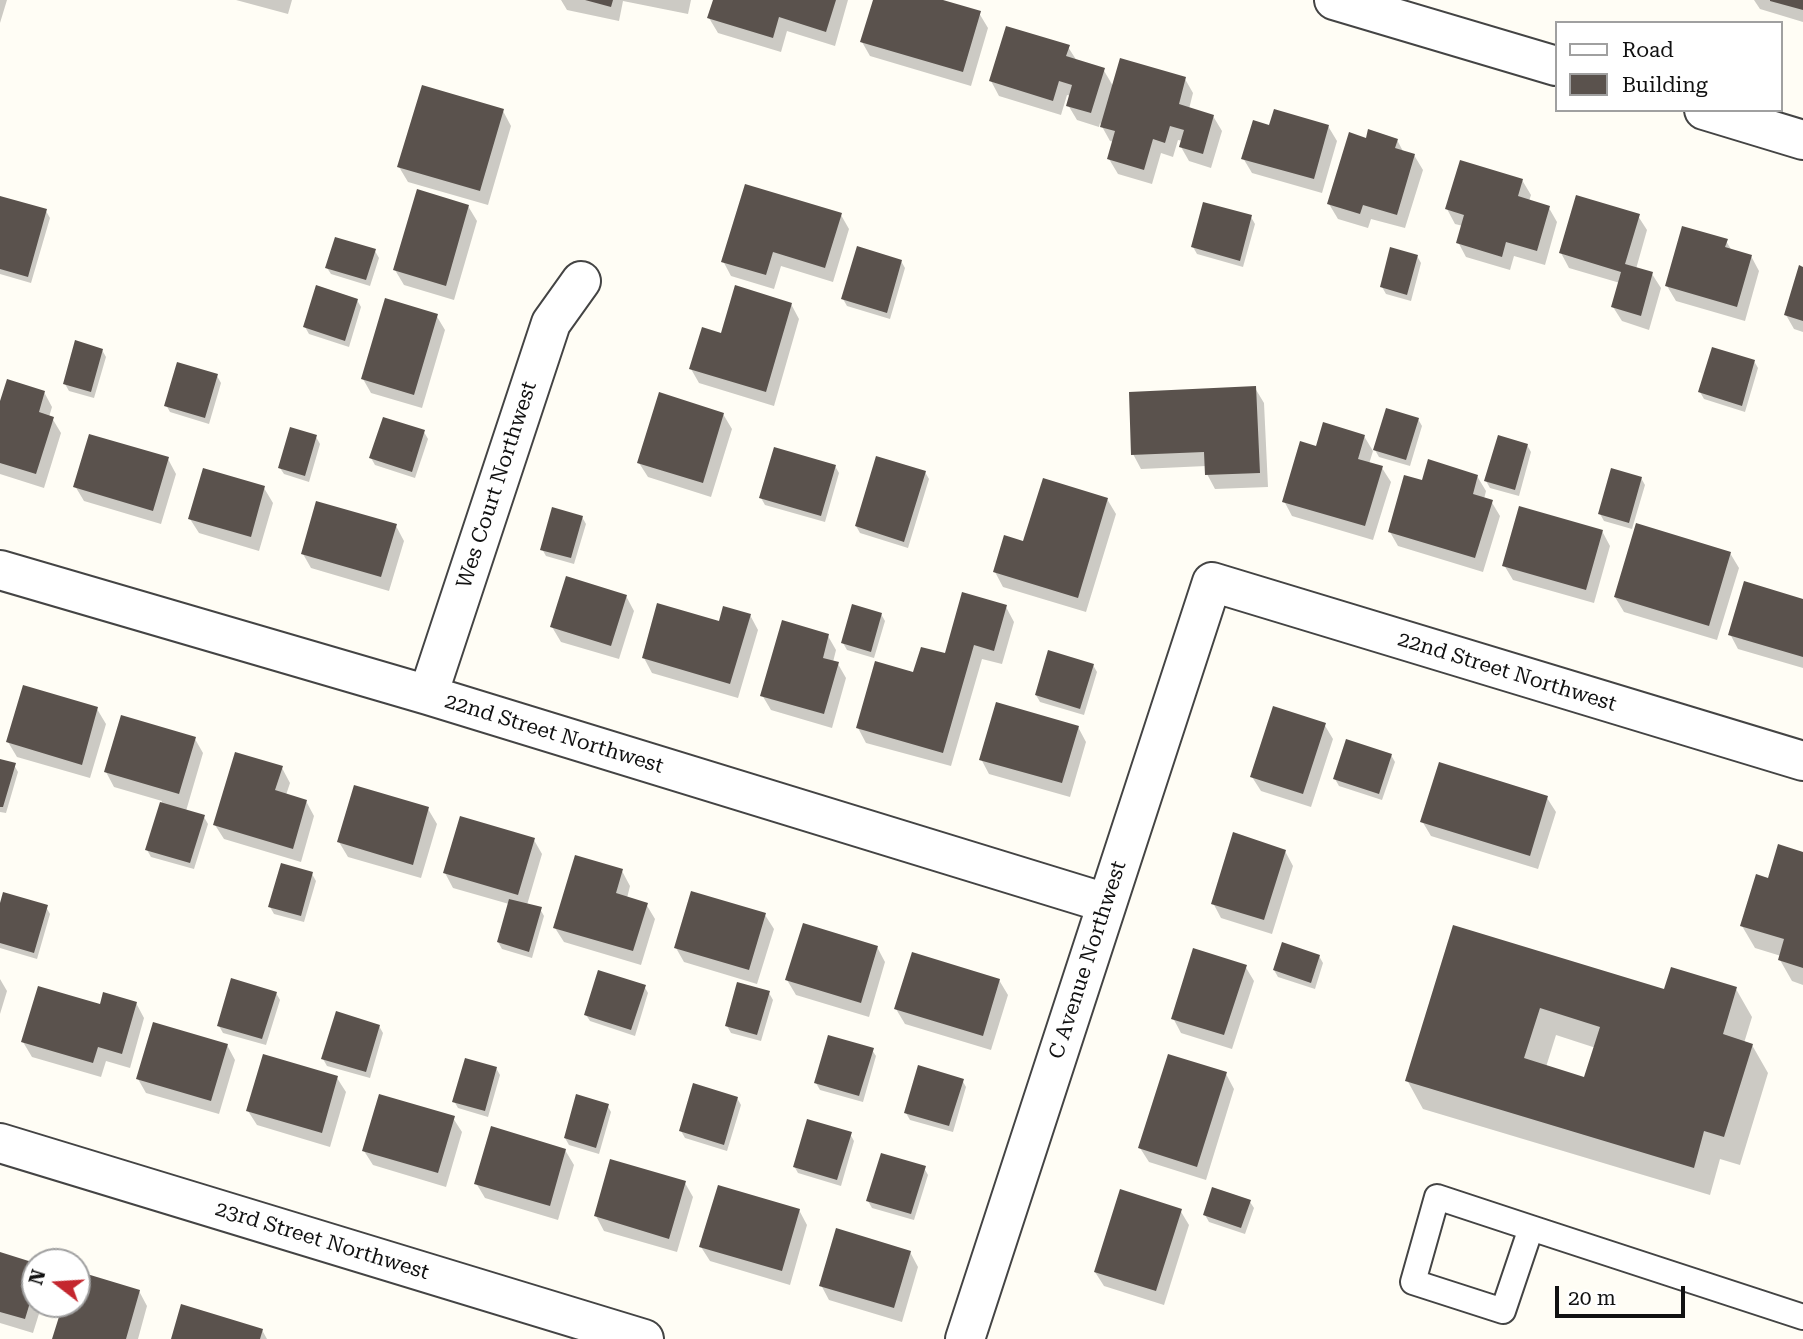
<!DOCTYPE html>
<style>
body{margin:0}
#map{position:relative;width:1803px;height:1339px;overflow:hidden;background:#fffdf5;font-family:"Roboto Serif",serif}
canvas{display:block}
.legend{position:absolute;left:1555px;top:21px;width:228px;height:91px;box-sizing:border-box;background:#fff;border:2px solid #a0a0a0;margin:0;padding:9px 12px;list-style:none;font-size:21px;color:#111}
.legend li{display:flex;align-items:center;gap:14px;height:35px}
.legend b{width:35px;border:2px solid #a0a0a0}
.north{position:absolute;left:21px;top:1248px;width:70px;height:70px;box-sizing:border-box;background:#fff;border:2px solid #a0a0a0;border-radius:50%;rotate:287deg;font-size:19px;font-weight:700;line-height:28px;text-align:center;color:#111}
.north::after{content:'';display:block;margin:auto;width:24px;height:32px;background:#c4262e;clip-path:polygon(50% 0,100% 100%,50% 72%,0 100%)}
.scale{position:absolute;left:1555px;top:1286px;width:130px;height:32px;box-sizing:border-box;border:4px solid #111;border-top:0;padding-left:9px;font-size:21px;line-height:24px;white-space:nowrap;color:#111;-webkit-text-stroke:5px #fff;paint-order:stroke}
</style>
<div id="map">
<canvas width="1803" height="1339"></canvas>
<ul class="legend">
<li><b style="height:9px;background:#fff"></b>Road</li>
<li><b style="height:19px;background:#5a524d"></b>Building</li>
</ul>
<div class="north">N</div>
<div class="scale">20 m</div>
</div>
<script>
const g = document.querySelector('canvas').getContext('2d');
g.lineJoin = 'round';
function fill(path, color) {
  g.fillStyle = color;
  g.fill(path, 'evenodd');
}
function poly(rows) {
  const path = new Path2D();
  for (const r of rows) {
    path.moveTo(r[0], r[1]);
    for (let i = 2; i < r.length; i += 2) path.lineTo(r[i], r[i + 1]);
  }
  return path;
}
function strokePath(path, color, width, dash) {
  g.strokeStyle = color;
  g.lineWidth = width;
  g.lineCap = dash ? 'butt' : 'round';
  g.setLineDash(dash || []);
  g.stroke(path);
}
function drawText(font, color, halo, rows, align = 'center') {
  g.font = font + ' "Roboto Serif",serif';
  g.lineWidth = 7;
  g.setLineDash([]);
  g.textBaseline = 'middle';
  g.strokeStyle = halo;
  g.fillStyle = color;
  for (const [text, x, y, turn = 0] of rows) {
    g.save();
    g.translate(x, y);
    g.rotate((+turn || 0) * Math.PI / 180);
    g.textAlign = isNaN(turn) ? turn : align;
    if (halo) g.strokeText(text, 0, 0);
    g.fillText(text, 0, 0);
    g.restore();
  }
}
const shadow = poly([
 [0,0,7,0,0,23],
 [236,0,292,0,288,14],
 [561,0,691,0,688,14,623,1,619,21,567,10],
 [715,0,848,0,835,46,787,31,781,52,718,33,709,18],
 [875,0,937,0,979,13,988,28,971,86,870,56,862,42],
 [1754,0,1803,0,1803,22,1760,9],
 [1068,47,1077,61,1103,69,1113,86,1185,79,1193,93,1189,109,1213,116,1222,131,1211,168,1189,161,1181,147,1183,141,1178,140,1173,157,1161,153,1152,184,1118,174,1109,159,1114,142,1110,141,1100,123,1099,127,1077,120,1068,105,1071,96,1067,95,1061,115,999,96,991,81],
 [503,111,511,126,488,205,408,182,399,167],
 [1328,126,1337,141,1322,193,1252,173,1243,158,1271,127],
 [1367,140,1397,140,1404,153,1414,155,1423,170,1405,228,1371,219,1368,228,1338,219,1329,204],
 [1522,180,1531,195,1529,201,1549,208,1557,222,1545,265,1514,256,1510,270,1466,257,1458,242,1463,226,1455,224,1447,209],
 [0,198,46,211,50,218,31,283,0,274],
 [468,206,477,221,454,300,404,285,395,270],
 [841,215,849,229,833,282,781,266,774,289,731,276,723,261],
 [1638,216,1647,230,1636,269,1652,274,1661,288,1649,330,1622,321,1613,307,1620,283,1569,268,1561,253],
 [1251,217,1255,224,1243,267,1197,254,1193,247],
 [1726,241,1732,251,1751,256,1759,271,1745,321,1676,301,1667,286],
 [375,251,379,258,370,286,331,274,327,268],
 [1417,256,1421,263,1411,301,1386,294,1382,287],
 [901,261,905,268,890,319,847,306,843,299],
 [1803,269,1803,332,1794,329,1786,315],
 [357,300,361,307,349,347,309,334,305,327],
 [791,304,799,319,774,406,699,383,691,369],
 [436,315,445,330,422,408,371,393,363,379],
 [102,350,106,357,94,398,69,391,65,384],
 [1754,361,1758,368,1745,412,1704,399,1700,392],
 [217,376,221,383,209,424,170,412,166,405],
 [1255,388,1264,403,1268,487,1215,489,1207,474,1206,466,1141,469,1133,454],
 [44,392,52,407,49,417,52,418,61,433,44,488,0,474,0,406],
 [723,414,732,429,711,497,648,477,639,463],
 [1418,419,1422,426,1410,466,1379,457,1375,450],
 [424,432,428,439,415,478,375,465,371,458],
 [1364,436,1373,451,1369,464,1382,468,1391,482,1373,540,1292,516,1284,501,1317,448],
 [316,437,320,444,309,482,284,474,280,468],
 [1527,445,1531,452,1519,496,1490,488,1486,481],
 [168,459,176,474,161,524,84,501,75,486],
 [835,466,839,473,825,522,765,505,761,498],
 [925,472,929,479,908,548,860,533,856,526],
 [1477,476,1486,491,1484,499,1491,501,1500,516,1483,572,1398,546,1390,532,1423,482],
 [1641,478,1645,485,1632,529,1604,521,1600,514],
 [264,488,273,503,259,551,199,533,190,519],
 [1107,499,1116,514,1086,612,1003,587,995,572,1025,543],
 [582,517,586,524,574,564,546,556,542,549],
 [396,526,404,541,389,591,311,568,303,554],
 [1602,531,1610,546,1594,603,1513,580,1504,565],
 [1730,553,1739,568,1717,640,1624,612,1615,597],
 [626,596,634,611,619,659,561,642,552,627],
 [1803,601,1803,668,1738,649,1730,634],
 [1006,607,1014,622,1002,664,982,659,951,766,866,743,858,728,914,674,946,656],
 [881,614,885,621,874,658,847,650,843,643],
 [750,615,758,630,738,698,652,673,644,658,720,623],
 [828,636,836,650,833,662,838,664,846,678,832,728,771,710,762,695],
 [1093,665,1097,672,1084,715,1040,702,1036,695],
 [97,709,106,724,90,778,17,757,8,742],
 [1324,724,1333,739,1311,807,1261,791,1252,777],
 [1078,727,1086,742,1070,797,989,774,981,759],
 [195,739,203,753,186,811,204,817,208,824,194,869,151,857,147,850,162,801,114,787,106,772],
 [1391,755,1395,762,1382,800,1339,786,1335,779],
 [0,761,14,765,18,772,6,813,0,812],
 [282,768,290,783,286,795,306,801,314,816,301,862,224,839,215,825],
 [1547,798,1556,812,1538,869,1431,836,1422,821],
 [428,809,437,824,421,878,348,857,339,842],
 [534,840,542,854,527,905,540,909,544,916,532,958,502,949,498,942,509,904,453,888,445,873],
 [1285,851,1293,866,1272,934,1221,918,1213,903],
 [1803,854,1803,985,1792,981,1780,960,1781,956,1755,948,1742,926,1769,880],
 [622,871,630,886,627,898,646,904,655,919,641,965,564,942,555,928],
 [312,874,316,881,304,922,274,914,270,907],
 [46,907,50,914,37,959,0,948,0,909],
 [765,915,774,929,757,984,684,962,676,948],
 [1454,927,1665,991,1736,989,1752,1017,1744,1043,1752,1045,1768,1073,1740,1165,1720,1159,1710,1195,1423,1109,1407,1080],
 [1556,1035,1596,1048,1585,1080,1546,1067],
 [877,947,885,962,869,1017,796,995,787,980],
 [1319,956,1323,963,1315,989,1278,977,1274,970],
 [1245,966,1254,981,1232,1049,1181,1033,1173,1018],
 [0,979,7,991,0,1014],
 [999,980,1008,995,991,1050,905,1024,896,1009],
 [644,986,648,993,635,1036,590,1021,586,1015],
 [276,993,280,1000,266,1045,223,1033,219,1026],
 [769,993,773,1000,761,1041,731,1033,727,1026],
 [136,1003,144,1018,130,1068,106,1061,101,1077,32,1057,23,1042,101,1006],
 [379,1026,383,1033,370,1078,327,1066,323,1059],
 [227,1045,235,1060,219,1114,146,1093,138,1079],
 [872,1050,876,1056,863,1102,820,1090,816,1083],
 [496,1068,500,1075,488,1117,458,1108,454,1101],
 [1226,1074,1234,1089,1206,1180,1149,1162,1140,1148],
 [337,1078,346,1092,330,1147,257,1125,248,1111],
 [962,1080,966,1087,953,1132,910,1120,906,1113],
 [737,1098,741,1105,727,1151,685,1138,681,1131],
 [607,1105,611,1112,599,1154,569,1145,565,1138],
 [453,1118,462,1132,446,1187,373,1165,364,1151],
 [850,1134,854,1141,841,1186,798,1173,794,1166],
 [565,1150,574,1165,558,1220,485,1198,476,1183],
 [924,1168,928,1175,914,1220,872,1208,868,1201],
 [685,1183,693,1197,677,1252,604,1231,596,1216],
 [1250,1202,1254,1208,1245,1234,1209,1222,1205,1215],
 [799,1210,807,1225,790,1285,710,1261,701,1247],
 [1180,1210,1189,1225,1164,1305,1104,1286,1095,1272],
 [910,1252,918,1267,902,1322,829,1300,821,1285],
 [0,1254,35,1265,35,1304,42,1304,33,1333,0,1323],
 [77,1272,139,1291,147,1306,138,1339,54,1339,65,1304,77,1304],
 [262,1330,267,1339,172,1339]
]);
const building = poly([
 [585,0,613,0,611,7],
 [713,0,836,0,826,32,779,17,773,38,707,18],
 [873,0,943,0,981,11,963,72,860,42],
 [1770,0,1803,0,1803,10,1770,1],
 [1006,26,1070,45,1066,56,1105,68,1091,113,1066,106,1072,85,1059,81,1053,101,989,81],
 [1120,58,1186,77,1179,104,1214,115,1203,154,1179,147,1184,130,1170,126,1165,143,1153,139,1144,170,1107,159,1115,131,1100,127],
 [422,85,504,109,480,191,397,167],
 [1274,109,1329,125,1314,179,1241,159,1253,120,1269,125],
 [1368,129,1398,139,1395,148,1415,154,1397,215,1363,205,1360,214,1327,204,1349,132,1366,138],
 [1460,160,1523,179,1518,196,1550,206,1537,251,1506,242,1502,257,1456,243,1464,215,1445,209],
 [745,184,842,213,825,268,773,252,766,275,721,262],
 [417,189,469,205,446,286,393,270],
 [1576,195,1640,214,1625,264,1653,272,1641,316,1611,307,1621,272,1559,253],
 [0,196,47,209,28,277,0,269],
 [1203,202,1252,215,1240,261,1191,247],
 [1682,226,1728,239,1725,247,1752,255,1737,307,1665,286],
 [335,237,376,249,366,280,325,268],
 [857,246,902,260,887,313,841,299],
 [1390,247,1418,255,1407,295,1380,287],
 [1799,265,1803,267,1803,321,1784,315],
 [316,285,358,299,345,341,303,327],
 [735,285,792,303,766,392,689,369,702,327,721,333],
 [385,298,438,314,414,395,361,379],
 [75,340,103,349,91,392,63,384],
 [1712,347,1755,360,1742,406,1698,392],
 [177,362,218,374,205,418,164,406],
 [7,379,45,391,39,412,54,417,36,474,0,463,0,401],
 [1256,386,1260,473,1205,475,1204,452,1131,455,1129,392],
 [659,392,724,413,703,483,637,463],
 [1386,408,1419,418,1406,460,1373,450],
 [383,417,425,430,412,472,369,458],
 [1323,422,1365,435,1358,459,1383,466,1365,526,1282,502,1300,441,1316,446],
 [290,427,317,435,305,476,278,468],
 [89,434,169,457,153,511,73,487],
 [1498,435,1528,444,1515,490,1484,481],
 [774,447,836,465,821,516,759,498],
 [876,456,926,471,904,542,855,526],
 [1428,459,1478,475,1473,494,1493,500,1475,558,1388,532,1404,475,1422,480],
 [203,468,265,486,251,537,188,519],
 [1611,468,1642,477,1629,523,1598,514],
 [1043,478,1108,498,1078,598,993,572,1004,535,1023,541],
 [316,501,397,524,381,577,301,554],
 [1519,506,1603,530,1586,590,1502,566],
 [552,507,583,516,571,558,540,550],
 [1636,523,1731,552,1709,626,1614,597],
 [566,576,627,595,611,646,550,627],
 [1744,581,1803,599,1803,657,1728,635],
 [962,592,1007,605,994,651,974,645,943,753,856,728,875,661,913,672,921,647,945,653],
 [657,603,719,621,723,606,751,614,730,684,642,658],
 [852,604,882,613,871,652,841,643],
 [782,620,829,634,823,658,839,662,824,714,760,696],
 [1048,650,1094,664,1080,709,1035,695],
 [23,685,98,707,82,765,6,742],
 [996,702,1079,726,1062,783,979,760],
 [1273,706,1326,723,1303,794,1250,777],
 [121,715,196,737,179,794,104,772],
 [1346,739,1392,754,1379,794,1333,779],
 [235,752,283,766,275,790,307,800,293,849,213,825],
 [0,759,16,763,3,807,0,807],
 [1439,762,1548,796,1530,856,1420,822],
 [354,785,429,807,413,865,337,842],
 [160,802,205,815,190,863,145,850],
 [460,816,535,838,518,895,443,873],
 [1233,832,1286,850,1264,920,1211,904],
 [1778,844,1803,852,1803,968,1778,960,1784,939,1740,926,1756,874,1768,878],
 [575,855,623,869,616,893,648,903,633,951,553,928],
 [281,863,313,872,301,916,268,907],
 [691,891,766,913,749,970,674,948],
 [3,892,48,905,34,953,0,943,0,903],
 [509,899,542,907,529,952,497,942],
 [803,923,878,946,861,1003,785,980],
 [1453,925,1664,989,1671,967,1737,987,1723,1034,1753,1044,1724,1137,1704,1131,1694,1168,1405,1081],
 [1540,1008,1600,1027,1584,1077,1524,1058],
 [1282,942,1320,955,1311,983,1273,970],
 [1193,948,1247,965,1224,1035,1171,1019],
 [912,952,1000,979,983,1036,894,1009],
 [598,970,646,985,631,1030,584,1015],
 [231,978,277,992,262,1039,217,1026],
 [737,982,770,991,757,1035,725,1026],
 [38,986,100,1004,103,992,137,1002,122,1054,98,1047,93,1063,21,1042],
 [336,1011,380,1025,366,1072,321,1059],
 [153,1022,228,1044,211,1101,136,1079],
 [828,1035,874,1048,859,1096,814,1083],
 [263,1054,338,1076,322,1133,246,1111],
 [1168,1054,1227,1072,1197,1167,1138,1148],
 [465,1058,497,1067,485,1111,452,1102],
 [918,1065,964,1079,949,1126,904,1113],
 [693,1083,738,1097,724,1145,679,1131],
 [379,1094,455,1116,438,1173,362,1151],
 [576,1094,609,1104,596,1148,564,1138],
 [807,1119,852,1132,837,1180,793,1167],
 [491,1126,566,1149,550,1206,474,1184],
 [881,1153,926,1166,911,1214,866,1201],
 [610,1159,686,1181,669,1239,594,1216],
 [718,1185,800,1209,782,1271,699,1247],
 [1212,1187,1251,1200,1241,1228,1203,1215],
 [1120,1189,1182,1209,1156,1291,1094,1272],
 [836,1228,911,1251,894,1308,819,1286],
 [0,1252,35,1263,35,1286,25,1319,0,1312],
 [77,1271,140,1290,126,1339,52,1339,63,1304,77,1304],
 [181,1304,263,1329,260,1339,171,1339]
]);
const lane = poly([
 [1531,1228,1503,1311,1413,1282,1437,1197,1531,1228,1803,1317]
]);
const street = poly([
 [1334,0,1556,66],
 [1704,110,1803,140],
 [0,570,428,695,1106,903],
 [428,695,551,323,581,281],
 [0,1143,644,1339],
 [965,1339,1212,582,1803,761]
]);
const streetNames = [
 ["Wes Court Northwest",497,485,-72],
 ["22nd Street Northwest",1507,672,17],
 ["22nd Street Northwest",554,734,17],
 ["C Avenue Northwest",1088,960,-72],
 ["23rd Street Northwest",322,1241,17]
];
fill(shadow, '#0003');
fill(building, '#5a524d');
strokePath(lane, '#444', 28);
strokePath(street, '#444', 42);
strokePath(lane, '#fff', 24);
strokePath(street, '#fff', 38);
drawText('21px', '#111', '#fff', streetNames);
</script>
